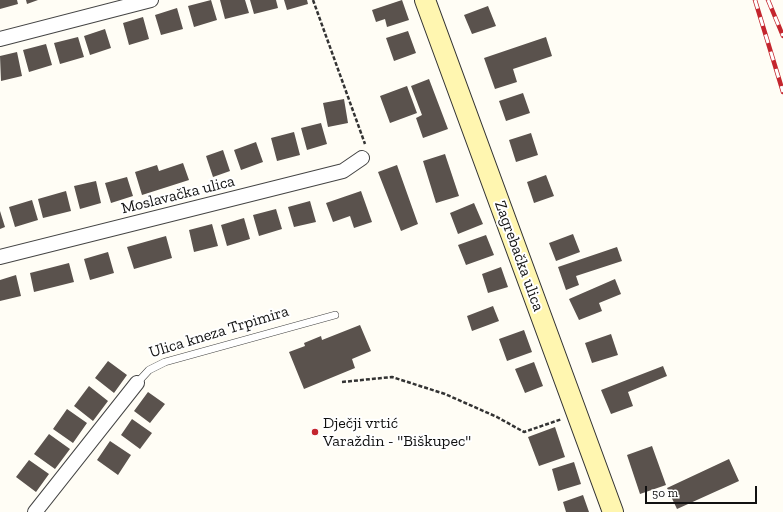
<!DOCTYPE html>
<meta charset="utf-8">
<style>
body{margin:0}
#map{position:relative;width:783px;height:512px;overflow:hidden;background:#fffdf5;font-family:"Zilla Slab",serif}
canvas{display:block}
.scale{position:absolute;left:645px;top:486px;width:112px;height:18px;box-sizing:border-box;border:2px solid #111;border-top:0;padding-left:5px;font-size:12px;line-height:14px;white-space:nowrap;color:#111;-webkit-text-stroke:3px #fff;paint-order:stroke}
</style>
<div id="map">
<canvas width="783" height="512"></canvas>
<div class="scale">50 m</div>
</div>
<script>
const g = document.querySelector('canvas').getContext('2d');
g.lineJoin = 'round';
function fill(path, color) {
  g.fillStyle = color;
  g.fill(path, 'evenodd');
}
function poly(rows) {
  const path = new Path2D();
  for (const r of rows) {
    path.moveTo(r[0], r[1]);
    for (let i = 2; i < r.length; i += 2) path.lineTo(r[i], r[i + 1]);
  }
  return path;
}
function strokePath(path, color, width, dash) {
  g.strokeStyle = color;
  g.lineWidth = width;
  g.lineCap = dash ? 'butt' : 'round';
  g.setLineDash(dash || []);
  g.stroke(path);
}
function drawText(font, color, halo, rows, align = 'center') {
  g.font = font + ' "Zilla Slab",serif';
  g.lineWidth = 4;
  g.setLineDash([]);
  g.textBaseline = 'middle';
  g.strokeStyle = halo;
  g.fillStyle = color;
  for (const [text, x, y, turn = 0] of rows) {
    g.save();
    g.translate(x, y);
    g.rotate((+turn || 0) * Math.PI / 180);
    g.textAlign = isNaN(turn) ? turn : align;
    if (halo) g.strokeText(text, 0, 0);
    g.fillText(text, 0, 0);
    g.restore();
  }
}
const building = poly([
 [0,0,17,0,18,4,0,9],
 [26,0,38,0,27,4],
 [211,0,217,20,194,27,188,6],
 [220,0,245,0,249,13,225,19],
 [250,0,276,0,278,8,254,14],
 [284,0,307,0,308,4,287,10],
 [402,0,409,20,387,27,385,19,376,22,372,10],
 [488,6,496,26,472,34,464,15],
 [177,8,183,29,161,35,155,15],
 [143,17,149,39,129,45,123,23],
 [105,29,111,48,90,55,84,36],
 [408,31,416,53,394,61,386,38],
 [78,37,84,57,60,64,54,43],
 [546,37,552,56,513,69,517,82,495,89,484,58],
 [46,44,52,65,29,72,23,50],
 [17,52,22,76,1,81,0,56],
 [429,79,448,129,423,138,416,118,422,115,411,86],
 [407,86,417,113,390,123,380,96],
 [523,93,530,113,506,121,499,101],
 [344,99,348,123,328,127,323,103],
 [321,123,327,144,307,150,301,128],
 [294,132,300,155,277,161,271,138],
 [531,133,538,155,516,162,509,140],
 [256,142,263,162,241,170,234,150],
 [223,150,230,171,213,177,206,156],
 [445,154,459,196,436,203,423,161],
 [183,163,189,180,142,195,135,172,157,165,159,171],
 [397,165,418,224,401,231,378,172],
 [546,175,554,196,534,203,527,182],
 [127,177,133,196,111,203,105,183],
 [96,181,101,203,80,209,74,186],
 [66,191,71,211,43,218,38,199],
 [361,191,372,222,354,228,350,216,333,222,326,203],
 [32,200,38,220,15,227,9,207],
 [310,201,316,222,294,227,288,207],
 [474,203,483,224,458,234,450,213],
 [276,209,282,229,259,236,253,215],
 [0,211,5,227,0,229],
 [244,218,250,239,227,246,221,225],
 [212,224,218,246,194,252,189,230],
 [573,234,580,252,556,261,549,243],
 [486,235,494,255,466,265,458,245],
 [166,236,172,258,134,269,127,247],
 [617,247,622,261,576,276,579,285,566,290,558,267],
 [108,252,114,273,90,280,84,259],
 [69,263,74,282,34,292,30,273],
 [501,267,508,287,488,293,482,274],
 [16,275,21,296,0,301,0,280],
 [615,279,621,294,599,303,602,311,579,320,569,299],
 [493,306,499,321,472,331,467,316],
 [360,325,371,351,352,359,355,368,304,389,289,352,305,346,304,343,321,336,322,340],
 [524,330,532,352,507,361,499,339],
 [611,334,618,355,592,363,585,343],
 [108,361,127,375,114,393,95,378],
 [534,362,543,386,525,393,515,369],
 [663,366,667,376,628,392,633,406,611,414,601,390],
 [89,386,108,401,93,421,74,406],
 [148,392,165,404,150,423,134,411],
 [67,409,87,423,73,443,53,429],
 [132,419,152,433,140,449,121,435],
 [555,427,565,457,539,466,528,437],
 [49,434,70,449,55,469,34,454],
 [110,441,131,455,118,475,97,460],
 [652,446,666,485,640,494,627,455],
 [729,459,739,481,677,509,667,488],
 [29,460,49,474,36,492,16,477],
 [574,462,581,484,558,491,552,469],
 [583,495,589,512,566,512,563,502]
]);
const path = poly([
 [313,0,365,144],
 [342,382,392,377,445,394,497,417,524,432,562,419]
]);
const lane = poly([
 [137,383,149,370,165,362,335,315]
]);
const street = poly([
 [0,39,151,0],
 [0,257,343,171,362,158],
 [35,512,137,383]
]);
const secondary = poly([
 [425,0,613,512]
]);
const rail = poly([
 [755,0,783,92],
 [768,0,783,36]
]);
const markers = [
 [315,432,4,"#c4262e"]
];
const streetNames = [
 ["Moslavačka ulica",178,195,-14],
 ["Zagrebačka ulica",519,256,70],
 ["Ulica kneza Trpimira",219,332,-17]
];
const poiNames = [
 ["Dječji vrtić",323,423],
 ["Varaždin - \"Biškupec\"",323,441]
];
fill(building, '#5a524d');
strokePath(lane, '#444', 8);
strokePath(street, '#444', 16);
strokePath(secondary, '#333', 22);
strokePath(path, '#333', 2.5, [4, 2]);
strokePath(lane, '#fff', 7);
strokePath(street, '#fff', 14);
strokePath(secondary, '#fff6b0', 20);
strokePath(rail, '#c4262e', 4.5);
strokePath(rail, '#fff', 3, [9]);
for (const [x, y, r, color] of markers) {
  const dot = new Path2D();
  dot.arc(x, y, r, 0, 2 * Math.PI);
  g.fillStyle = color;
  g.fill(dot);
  strokePath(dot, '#fff', 1.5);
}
drawText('16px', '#111', '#fff', streetNames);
drawText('16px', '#111', '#fff', poiNames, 'left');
</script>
